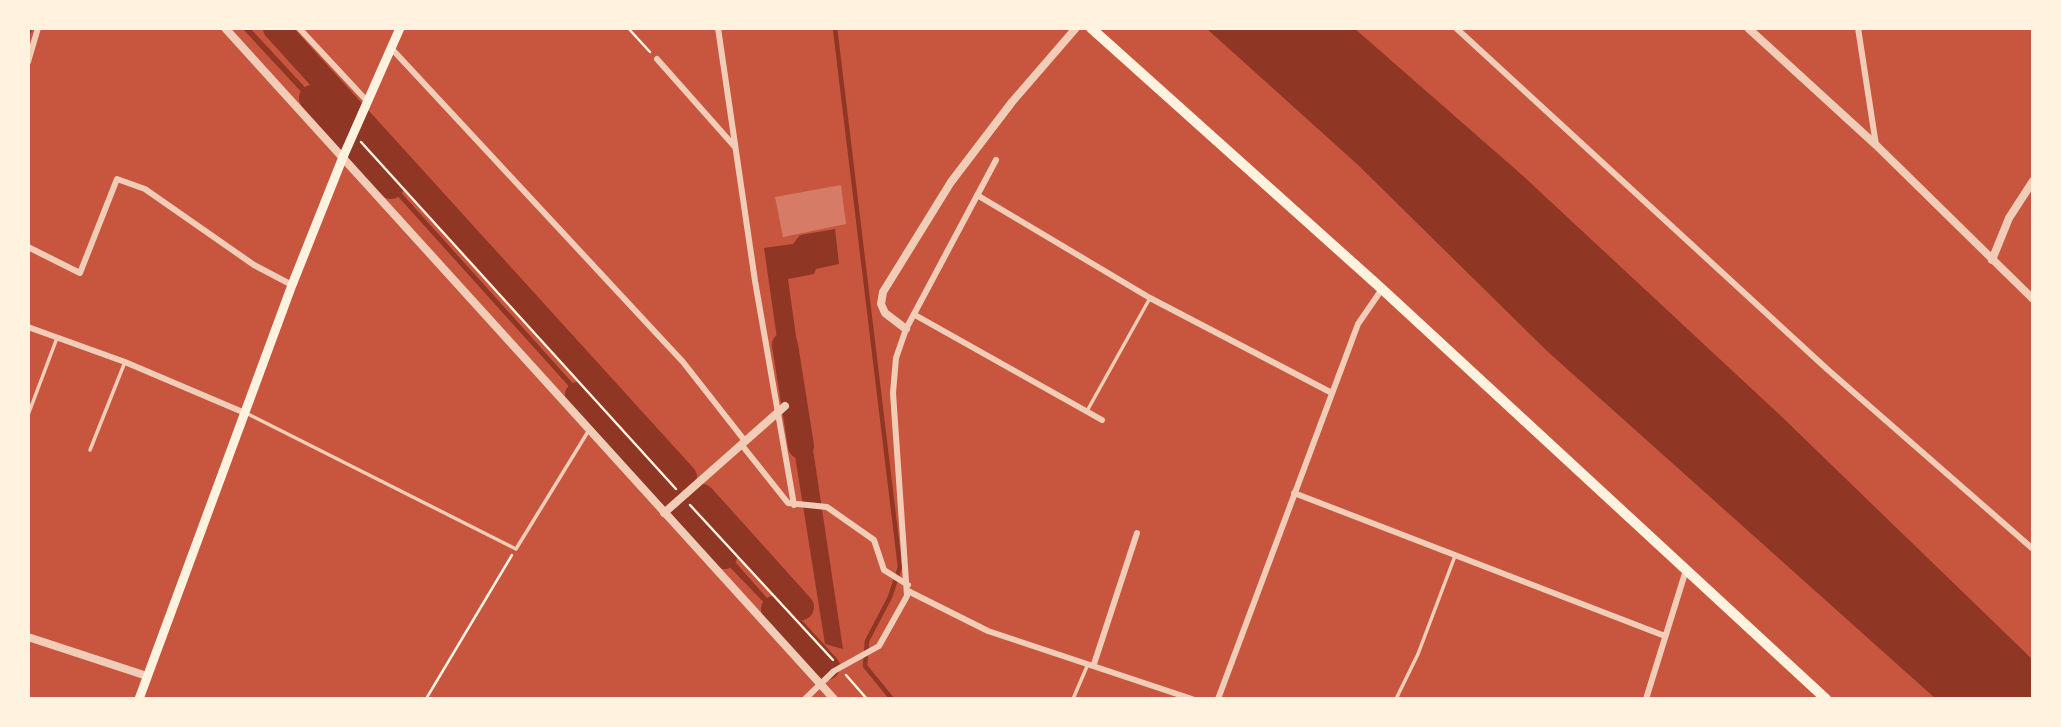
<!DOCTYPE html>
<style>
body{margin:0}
#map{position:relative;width:2061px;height:727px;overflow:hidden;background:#c8553d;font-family:"Archivo Narrow",sans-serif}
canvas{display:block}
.frame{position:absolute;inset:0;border:30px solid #fff3e0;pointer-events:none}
</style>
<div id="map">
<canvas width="2061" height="727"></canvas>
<div class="frame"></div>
</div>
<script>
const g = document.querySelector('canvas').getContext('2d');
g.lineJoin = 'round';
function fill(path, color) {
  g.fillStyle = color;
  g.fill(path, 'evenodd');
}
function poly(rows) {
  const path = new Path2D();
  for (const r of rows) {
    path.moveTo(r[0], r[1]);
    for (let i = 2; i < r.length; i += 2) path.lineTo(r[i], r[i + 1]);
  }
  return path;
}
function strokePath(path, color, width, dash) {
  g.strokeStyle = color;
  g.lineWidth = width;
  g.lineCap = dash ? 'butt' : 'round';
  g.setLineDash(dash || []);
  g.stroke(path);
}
const water = poly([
 [242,28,250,28,337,122,332,125],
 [1206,28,1354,28,1522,175,1782,417,2033,660,2033,699,1936,699,1547,351,1357,164],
 [370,158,605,419,601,422,367,162],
 [835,229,839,264,816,269,814,274,788,279,801,372,787,382,783,380,764,248,793,244,800,235],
 [806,403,843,649,825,644,789,418],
 [611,425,655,474,648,476,607,429],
 [703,526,800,635,798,638,696,532]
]);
const stream = poly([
 [835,28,900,567,890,597,867,641,865,666,892,699],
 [28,34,30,28]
]);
const river = poly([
 [276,28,684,477],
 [312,98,391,186],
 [785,345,801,446],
 [578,395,724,556],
 [702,497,801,607],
 [774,609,827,667]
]);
const building = poly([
 [841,185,846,224,783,237,775,197]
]);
const path = poly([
 [628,28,650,52],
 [361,142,676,489],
 [690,505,833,660],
 [846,675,867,699],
 [426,699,512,555]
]);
const service = poly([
 [1087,411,1150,298],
 [246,413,516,549,589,430],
 [28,415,57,338],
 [90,450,125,362],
 [1073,699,1088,664],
 [1396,699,1418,654,1455,556]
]);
const minor = poly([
 [299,28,367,101],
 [718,28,755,281,794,505],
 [1456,28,1827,369,2033,549],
 [1858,28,1876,145],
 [391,48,683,362,745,441],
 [657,59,735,147],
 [28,62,38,28],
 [977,195,1150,298,1332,393],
 [28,247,80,273,117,179,145,189,254,265,292,285],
 [915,315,1102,420],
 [28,327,125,362,245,413],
 [741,444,788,503,827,507,874,540,884,570,908,585],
 [1294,493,1665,636],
 [908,591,988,631,1192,699],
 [1094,664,1137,533],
 [805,699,834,671,879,646,907,596,893,393,896,358,906,329,996,160],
 [1218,699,1358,324,1382,289],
 [1646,699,1686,570]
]);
const tertiary = poly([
 [225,28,834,699],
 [1748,28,1876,145,2033,299],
 [1992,260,2009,218,2033,181],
 [906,329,885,313,881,304,883,292,951,182,1012,102,1076,28],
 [664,513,785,406],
 [28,637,147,676]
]);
const secondary = poly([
 [139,699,292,285,343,157,400,28]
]);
const primary = poly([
 [1091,28,1382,289,1826,699]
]);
fill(water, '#8f3625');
strokePath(stream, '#8f3625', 4.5);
strokePath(river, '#8f3625', 26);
fill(building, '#d67c66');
strokePath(path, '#fff3e0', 2.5);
strokePath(service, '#f1ccb7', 3.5);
strokePath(minor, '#f1ccb7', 6);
strokePath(tertiary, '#f1ccb7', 8);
strokePath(secondary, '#fff3e0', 9);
strokePath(primary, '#fff3e0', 10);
</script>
